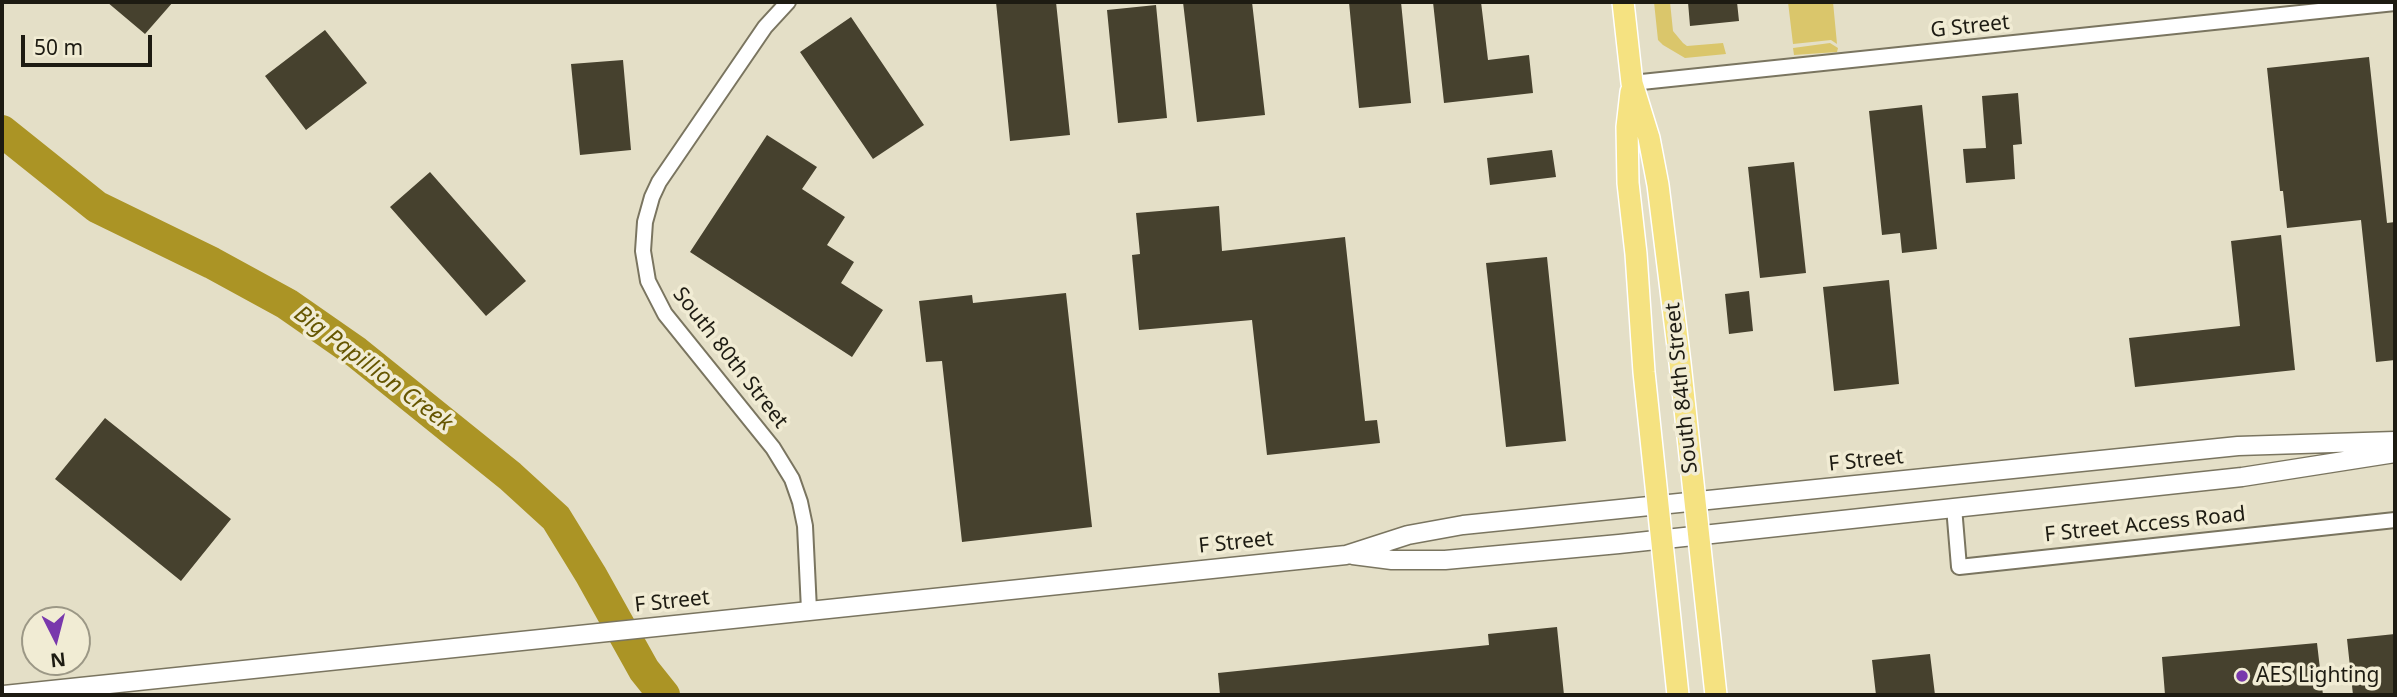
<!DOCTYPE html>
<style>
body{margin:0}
#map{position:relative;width:2397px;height:697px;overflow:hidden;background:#e4dfc7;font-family:"Noto Sans",sans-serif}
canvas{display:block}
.frame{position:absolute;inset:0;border:4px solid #1d1b12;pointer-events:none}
.north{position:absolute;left:21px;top:606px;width:70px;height:70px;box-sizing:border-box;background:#f1ecd4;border:2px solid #9c9886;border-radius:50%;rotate:174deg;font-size:19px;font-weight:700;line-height:28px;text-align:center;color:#1d1b12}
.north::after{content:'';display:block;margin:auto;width:24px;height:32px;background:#7938ac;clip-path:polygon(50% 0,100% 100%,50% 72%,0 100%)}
.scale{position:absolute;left:21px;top:35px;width:131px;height:32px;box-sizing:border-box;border:4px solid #1d1b12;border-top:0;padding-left:9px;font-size:21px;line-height:24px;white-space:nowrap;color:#1d1b12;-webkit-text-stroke:5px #f1ecd4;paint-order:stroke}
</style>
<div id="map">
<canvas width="2397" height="697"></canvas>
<div class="frame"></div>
<div class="north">N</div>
<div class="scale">50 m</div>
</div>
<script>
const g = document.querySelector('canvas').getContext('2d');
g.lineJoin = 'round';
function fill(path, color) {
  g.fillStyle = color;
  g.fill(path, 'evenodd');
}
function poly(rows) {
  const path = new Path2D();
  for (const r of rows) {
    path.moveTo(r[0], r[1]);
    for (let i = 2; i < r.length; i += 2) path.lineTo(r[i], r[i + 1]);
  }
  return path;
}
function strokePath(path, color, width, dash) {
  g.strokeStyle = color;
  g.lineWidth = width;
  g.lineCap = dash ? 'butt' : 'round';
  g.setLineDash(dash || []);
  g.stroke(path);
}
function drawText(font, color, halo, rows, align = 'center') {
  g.font = font + ' "Noto Sans",sans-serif';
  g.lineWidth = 7;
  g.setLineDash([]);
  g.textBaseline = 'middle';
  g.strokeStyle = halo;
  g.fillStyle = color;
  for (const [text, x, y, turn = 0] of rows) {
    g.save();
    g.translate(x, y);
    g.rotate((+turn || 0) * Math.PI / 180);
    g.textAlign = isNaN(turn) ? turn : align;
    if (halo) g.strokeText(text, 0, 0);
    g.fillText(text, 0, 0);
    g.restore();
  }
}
const green = poly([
 [1654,2,1670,2,1673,31,1683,43,1687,46,1723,43,1726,54,1685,58,1663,45,1658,40],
 [1788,2,1833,2,1837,44,1831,40,1793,44],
 [1830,43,1838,48,1837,52,1794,55,1793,48]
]);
const river = poly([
 [2,131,97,207,212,263,287,304,356,352,510,476,556,518,591,575,644,670,664,695]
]);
const building = poly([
 [107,2,173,2,145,34],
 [996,2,1056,2,1070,135,1010,141],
 [1183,2,1252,2,1265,115,1197,122],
 [1349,2,1401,2,1411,103,1359,108],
 [1433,2,1481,2,1488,60,1529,55,1533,93,1444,103],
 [1688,2,1737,2,1739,21,1690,26],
 [1156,5,1167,118,1118,123,1107,10],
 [851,17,924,125,873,159,800,52],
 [325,30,367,83,306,130,265,76],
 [2369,57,2387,223,2395,222,2395,360,2376,362,2361,220,2287,228,2283,191,2280,191,2267,68],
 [623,60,631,150,580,155,571,64],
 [2018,93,2022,144,2013,145,2015,179,1966,183,1963,149,1986,148,1982,96],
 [1922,105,1937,249,1902,253,1900,233,1882,235,1869,111],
 [767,135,817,167,802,189,845,217,827,245,854,262,841,283,883,310,852,357,690,252],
 [1552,150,1556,177,1490,185,1487,158],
 [1794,162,1806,273,1760,278,1748,167],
 [430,172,526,281,486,316,390,207],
 [1219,206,1222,251,1345,237,1365,421,1377,420,1380,443,1267,455,1252,320,1139,330,1132,255,1140,254,1136,213],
 [2281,235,2295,370,2135,387,2129,338,2240,326,2231,241],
 [1547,257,1566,441,1506,447,1486,263],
 [1889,280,1899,384,1834,391,1823,287],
 [1749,291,1753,331,1729,334,1725,294],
 [1066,293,1092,527,962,542,942,361,926,362,919,301,972,295,973,303],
 [105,418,231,519,181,581,55,479],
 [1557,627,1564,695,1220,695,1218,673,1489,645,1488,634],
 [2395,634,2395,695,2353,695,2347,639],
 [2317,643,2323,695,2165,695,2162,657],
 [1930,654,1935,695,1876,695,1872,660]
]);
const minor = poly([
 [788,2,765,27,659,182,652,197,645,222,643,251,648,281,665,314,773,448,792,479,800,502,805,526,809,610],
 [1632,83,2395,3],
 [1954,507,1959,567,2395,520]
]);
const tertiary = poly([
 [1353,555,1392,560,1445,560,1619,544,2242,477,2395,453],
 [4,695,1346,555,1408,535,1463,525,2238,446,2395,441]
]);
const primary = poly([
 [1623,2,1632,83,1649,138,1658,185,1680,363,1716,695],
 [1631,92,1627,127,1628,183,1636,254,1644,372,1678,695]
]);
const markers = [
 [2242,676,7,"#7938ac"]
];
const streetNames = [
 ["G Street",1970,27,-6],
 ["South 80th Street",730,358,52],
 ["South 84th Street",1682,388,-96],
 ["F Street",1866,461,-6],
 ["F Street Access Road",2145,525,-6],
 ["F Street",1236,543,-6],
 ["F Street",672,602,-6]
];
const poiNames = [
 ["AES Lighting",2256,676]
];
const waterNames = [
 ["Big Papillion Creek",373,369,37]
];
fill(green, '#dac66b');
strokePath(river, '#ab9425', 32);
fill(building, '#46412e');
strokePath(minor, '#7a7560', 18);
strokePath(tertiary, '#7a7560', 21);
strokePath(primary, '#fff', 24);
strokePath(minor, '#fff', 14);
strokePath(tertiary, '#fff', 18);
strokePath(primary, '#f5e281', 21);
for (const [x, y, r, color] of markers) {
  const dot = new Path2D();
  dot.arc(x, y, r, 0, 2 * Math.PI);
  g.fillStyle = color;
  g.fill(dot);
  strokePath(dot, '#f1ecd4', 2.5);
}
drawText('21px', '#1d1b12', '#f1ecd4', streetNames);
drawText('21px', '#1d1b12', '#f1ecd4', poiNames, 'left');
drawText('italic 23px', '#665601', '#f1ecd4', waterNames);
</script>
